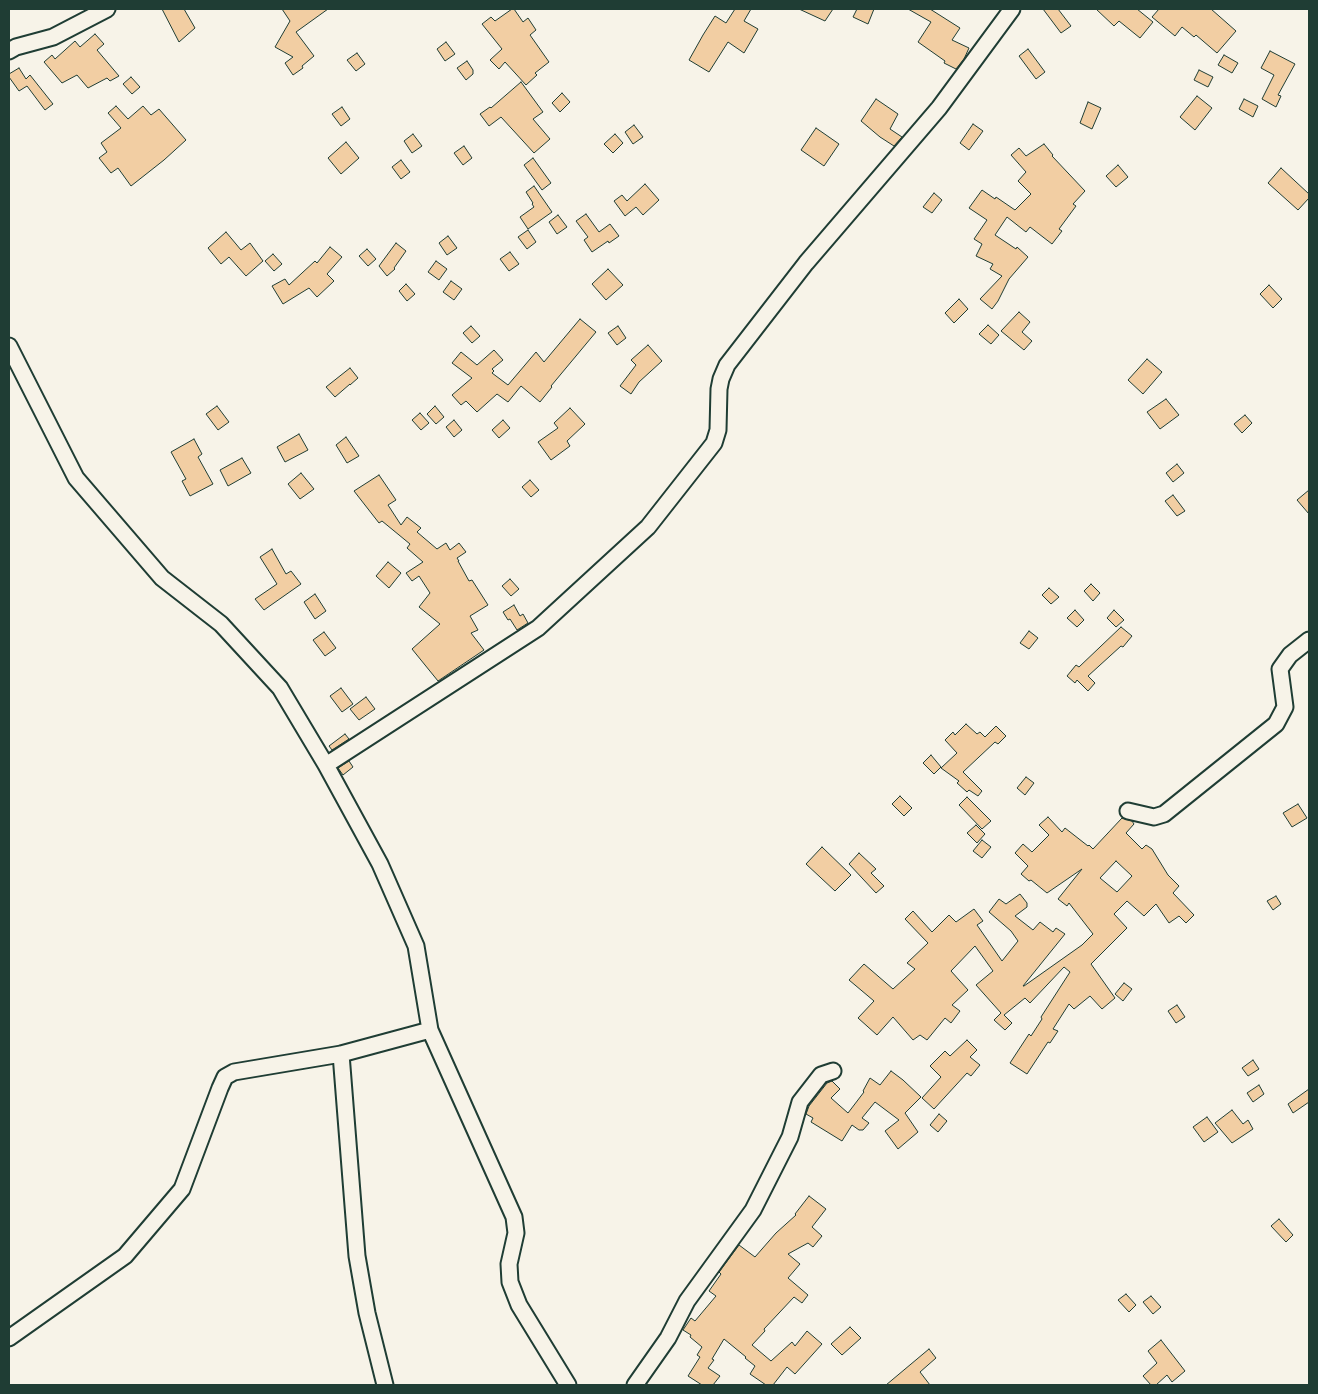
<!DOCTYPE html>
<style>
body{margin:0}
#map{position:relative;width:1318px;height:1394px;overflow:hidden;background:#f7f3e8;font-family:Delius,sans-serif}
canvas{display:block}
.frame{position:absolute;inset:0;border:10px solid #1f3d34;pointer-events:none}
</style>
<div id="map">
<canvas width="1318" height="1394"></canvas>
<div class="frame"></div>
</div>
<script>
const g = document.querySelector('canvas').getContext('2d');
g.lineJoin = 'round';
function fill(path, color) {
  g.fillStyle = color;
  g.fill(path, 'evenodd');
}
function poly(rows) {
  const path = new Path2D();
  for (const r of rows) {
    path.moveTo(r[0], r[1]);
    for (let i = 2; i < r.length; i += 2) path.lineTo(r[i], r[i + 1]);
  }
  return path;
}
function strokePath(path, color, width, dash) {
  g.strokeStyle = color;
  g.lineWidth = width;
  g.lineCap = dash ? 'butt' : 'round';
  g.setLineDash(dash || []);
  g.stroke(path);
}
const building = poly([
 [162,9,184,9,195,28,179,42,162,9],
 [282,9,328,9,296,32,314,56,302,66,303,68,293,75,285,63,293,57,275,47,290,21,282,9],
 [512,9,514,9,523,22,528,18,536,30,530,35,549,62,535,73,537,75,526,85,505,62,499,69,490,60,502,49,482,24,491,17,495,21,512,9],
 [735,9,751,9,744,21,758,29,744,53,728,42,709,72,689,60,703,35,715,16,726,23,735,9],
 [799,9,833,9,825,21,799,9],
 [857,9,874,9,868,24,853,17,857,9],
 [908,9,930,9,960,28,952,40,969,48,964,59,956,69,944,63,945,61,918,42,931,22,908,9],
 [1043,9,1058,9,1071,26,1061,33,1043,9],
 [1096,9,1137,9,1153,22,1140,38,1119,21,1114,26,1096,9],
 [1159,9,1211,9,1236,31,1217,53,1196,35,1194,37,1182,27,1175,36,1152,17,1159,9],
 [95,34,104,44,97,50,119,76,110,81,107,78,88,88,77,75,62,83,44,62,52,55,55,59,75,41,80,47,95,34],
 [446,42,455,54,445,61,437,49,446,42],
 [1028,49,1045,72,1036,79,1019,56,1028,49],
 [1270,51,1295,64,1278,95,1281,96,1276,107,1262,99,1274,75,1261,68,1270,51],
 [357,53,365,64,356,71,347,60,357,53],
 [1224,55,1238,63,1232,73,1218,65,1224,55],
 [467,61,473,70,473,74,466,80,457,68,467,61],
 [19,68,26,79,30,75,53,104,45,110,27,86,19,91,9,77,9,74,19,68],
 [1199,70,1213,77,1208,87,1194,80,1199,70],
 [131,77,140,87,132,94,123,84,131,77],
 [521,82,543,112,533,119,550,139,534,153,501,117,489,126,480,114,490,107,491,108,521,82],
 [562,93,570,102,560,112,552,103,562,93],
 [1197,96,1212,108,1195,130,1180,117,1197,96],
 [876,99,898,114,890,129,902,137,894,146,880,137,861,121,876,99],
 [1244,99,1258,106,1253,117,1239,109,1244,99],
 [1088,102,1101,108,1092,129,1080,123,1088,102],
 [116,106,128,119,143,106,151,115,159,109,186,140,164,160,131,186,118,168,111,173,99,158,107,152,101,143,121,128,108,113,116,106],
 [342,107,350,119,341,126,332,114,342,107],
 [973,124,983,131,969,150,960,143,973,124],
 [634,125,643,137,633,144,625,132,634,125],
 [816,128,839,144,824,166,801,150,816,128],
 [413,134,422,146,412,153,404,141,413,134],
 [615,134,623,143,613,153,604,144,615,134],
 [346,142,359,158,341,174,328,158,346,142],
 [1044,144,1053,155,1052,156,1085,191,1073,204,1076,206,1059,229,1062,231,1052,244,1030,227,1026,232,1007,217,995,235,1016,249,1017,247,1028,257,1009,279,998,301,992,309,980,299,1002,276,990,269,993,264,976,256,982,244,974,239,987,220,969,208,982,190,995,199,996,197,1015,210,1031,194,1018,181,1026,172,1011,155,1019,148,1026,156,1044,144],
 [464,146,472,158,463,165,454,153,464,146],
 [533,158,551,183,542,190,524,165,533,158],
 [401,160,410,172,401,179,392,167,401,160],
 [1118,165,1128,177,1116,187,1106,176,1118,165],
 [1281,168,1309,194,1309,198,1298,210,1268,183,1281,168],
 [645,184,659,200,643,215,636,207,625,216,614,201,622,195,627,201,645,184],
 [534,186,552,212,528,229,520,217,534,207,532,204,533,203,526,192,534,186],
 [934,193,942,200,932,213,923,207,934,193],
 [586,214,599,232,610,224,619,236,609,243,608,241,592,252,584,240,588,237,576,221,586,214],
 [558,215,567,227,557,234,549,222,558,215],
 [528,230,536,242,527,249,518,237,528,230],
 [226,232,241,250,250,243,263,261,246,276,229,257,221,264,208,248,226,232],
 [448,236,457,248,447,255,439,243,448,236],
 [396,243,406,251,394,268,395,269,387,276,379,266,396,243],
 [330,247,342,257,327,274,334,281,317,297,309,288,283,304,272,286,285,279,289,285,315,261,317,263,330,247],
 [367,249,376,259,368,266,359,256,367,249],
 [510,252,519,264,509,271,500,259,510,252],
 [273,254,282,264,274,271,265,261,273,254],
 [436,261,447,269,439,280,428,272,436,261],
 [608,269,623,285,606,300,592,284,608,269],
 [451,281,462,289,454,300,443,292,451,281],
 [406,284,415,294,407,301,399,291,406,284],
 [1269,285,1282,299,1273,308,1260,294,1269,285],
 [959,299,968,309,954,323,945,313,959,299],
 [1019,312,1030,322,1022,332,1032,341,1024,350,1001,331,1019,312],
 [580,319,596,332,551,386,552,387,540,402,521,386,508,402,497,394,477,412,466,401,461,405,452,395,472,378,452,363,461,352,477,365,494,350,503,360,492,369,494,371,492,373,508,385,536,352,544,362,580,319],
 [988,325,999,335,991,344,979,334,988,325],
 [471,326,480,336,472,343,463,333,471,326],
 [618,326,626,338,617,345,608,333,618,326],
 [648,345,662,361,639,382,631,394,620,386,636,365,631,360,648,345],
 [1147,359,1162,372,1143,394,1128,380,1147,359],
 [350,368,358,378,350,385,350,384,335,397,326,387,350,368],
 [1166,399,1179,415,1160,429,1147,412,1166,399],
 [217,406,229,422,218,430,206,414,217,406],
 [435,406,444,417,436,424,427,414,435,406],
 [570,408,585,424,567,441,570,446,551,460,538,442,558,428,554,423,570,408],
 [420,413,429,423,421,430,412,420,420,413],
 [1245,415,1252,423,1242,433,1234,424,1245,415],
 [454,420,462,430,454,437,446,427,454,420],
 [503,420,510,428,499,438,492,430,503,420],
 [299,434,308,450,285,462,277,447,299,434],
 [346,437,359,456,347,463,336,445,346,437],
 [194,439,202,454,198,457,213,484,190,496,182,481,186,479,171,452,194,439],
 [242,458,251,473,228,486,220,470,242,458],
 [1177,464,1184,473,1173,482,1166,473,1177,464],
 [301,473,314,489,300,499,288,484,301,473],
 [379,475,396,500,388,505,401,525,407,517,421,528,417,532,437,549,446,543,450,550,459,543,466,552,457,558,459,561,458,561,469,581,472,580,488,605,470,616,478,630,471,633,484,650,438,681,412,649,440,624,419,607,430,593,419,576,412,581,406,573,423,562,407,548,410,544,382,521,379,523,354,491,379,475],
 [530,480,539,490,531,497,522,487,530,480],
 [1309,490,1309,514,1297,500,1309,490],
 [1173,495,1185,511,1177,516,1165,501,1173,495],
 [272,549,286,574,291,571,301,584,264,610,255,599,277,584,260,557,272,549],
 [388,562,401,573,389,588,376,576,388,562],
 [510,579,519,589,511,596,502,586,510,579],
 [1091,584,1100,593,1093,601,1084,591,1091,584],
 [1049,588,1059,597,1051,604,1042,595,1049,588],
 [315,594,326,611,315,619,304,602,315,594],
 [514,605,520,616,523,614,528,623,517,630,510,619,508,620,503,612,514,605],
 [1075,610,1084,620,1077,627,1067,618,1075,610],
 [1114,610,1124,620,1116,627,1107,618,1114,610],
 [1121,627,1132,636,1123,647,1121,646,1088,676,1095,683,1088,691,1077,680,1075,683,1067,676,1076,665,1079,667,1121,627],
 [1029,631,1038,638,1029,649,1020,643,1029,631],
 [324,632,336,648,325,656,313,640,324,632],
 [341,688,353,704,342,712,330,696,341,688],
 [366,697,375,709,359,720,350,709,366,697],
 [966,724,977,734,980,732,985,737,996,726,1006,736,998,744,995,742,963,772,982,791,978,796,969,790,967,792,957,783,959,781,941,768,957,753,945,740,953,732,955,735,966,724],
 [345,734,349,739,332,750,329,746,345,734],
 [931,755,941,767,934,774,923,763,931,755],
 [349,761,353,767,343,775,338,768,349,761],
 [1026,777,1034,783,1025,795,1017,788,1026,777],
 [900,796,912,808,904,816,892,804,900,796],
 [967,797,991,821,982,829,959,805,967,797],
 [1298,804,1307,818,1292,827,1283,813,1298,804],
 [1048,817,1062,832,1065,828,1088,846,1089,845,1093,849,1122,818,1132,821,1134,824,1126,833,1142,849,1146,845,1152,849,1168,875,1179,886,1173,893,1194,915,1186,923,1179,916,1169,923,1156,904,1144,916,1127,901,1114,914,1127,928,1091,964,1115,998,1102,1009,1090,996,1074,1009,1069,1004,1053,1029,1058,1031,1050,1043,1048,1042,1027,1074,1010,1063,1029,1034,1031,1036,1042,1019,1041,1017,1070,972,1064,967,1030,1003,1025,998,1004,1015,1012,1023,1005,1030,994,1020,1001,1013,976,985,993,971,975,946,951,971,968,990,952,1005,960,1011,951,1023,945,1018,927,1040,920,1035,913,1040,893,1017,877,1035,858,1018,874,1001,849,980,864,964,893,989,915,969,907,963,928,943,905,919,913,911,932,932,949,915,956,922,974,909,983,921,977,925,1002,961,1018,941,1011,931,989,912,999,899,1006,904,1020,894,1027,903,1027,907,1015,916,1033,930,1040,922,1053,932,1056,928,1065,934,1023,986,1024,986,1082,945,1093,934,1069,903,1067,906,1058,899,1082,869,1047,893,1031,880,1029,881,1021,874,1028,866,1015,853,1023,844,1032,852,1049,835,1039,825,1048,817],
 [1116,861,1132,876,1117,892,1100,878,1116,861],
 [976,825,985,834,977,843,967,833,976,825],
 [982,840,991,847,982,858,973,851,982,840],
 [822,847,851,875,835,891,806,864,822,847],
 [859,853,876,869,871,873,884,886,876,893,849,864,859,853],
 [1276,896,1281,904,1273,910,1267,901,1276,896],
 [1124,983,1132,989,1123,1001,1115,994,1124,983],
 [1177,1005,1185,1017,1176,1023,1168,1011,1177,1005],
 [967,1040,977,1050,970,1057,980,1065,971,1076,967,1073,934,1109,922,1098,941,1077,930,1066,945,1051,950,1056,967,1040],
 [1253,1060,1259,1069,1248,1076,1242,1068,1253,1060],
 [891,1071,903,1080,921,1097,905,1113,918,1132,898,1149,885,1131,899,1120,875,1102,862,1118,869,1123,863,1130,859,1130,852,1125,842,1141,811,1122,813,1118,806,1114,809,1106,827,1083,832,1081,840,1089,831,1098,848,1113,864,1092,863,1091,870,1078,880,1085,891,1071],
 [1259,1085,1264,1094,1253,1102,1247,1093,1259,1085],
 [1309,1089,1309,1102,1293,1113,1288,1104,1309,1089],
 [1232,1110,1243,1124,1248,1120,1253,1129,1232,1143,1215,1123,1232,1110],
 [939,1114,947,1121,938,1132,930,1125,939,1114],
 [1207,1117,1218,1132,1204,1142,1193,1127,1207,1117],
 [809,1196,826,1209,812,1227,822,1236,813,1247,808,1243,788,1254,800,1264,788,1278,808,1295,802,1303,794,1297,764,1329,765,1331,752,1345,771,1361,792,1342,795,1346,807,1331,822,1344,795,1374,787,1367,773,1385,766,1385,750,1374,755,1366,745,1358,746,1357,724,1339,712,1359,714,1360,708,1368,720,1376,713,1385,702,1385,688,1376,700,1357,697,1355,702,1347,690,1337,691,1335,683,1330,691,1318,695,1321,716,1296,709,1291,721,1274,719,1272,739,1245,755,1257,776,1233,796,1215,795,1214,809,1196],
 [1279,1219,1293,1235,1286,1242,1271,1226,1279,1219],
 [1126,1294,1136,1305,1129,1312,1118,1300,1126,1294],
 [1151,1296,1161,1307,1153,1314,1143,1302,1151,1296],
 [850,1327,861,1338,842,1355,831,1344,850,1327],
 [1161,1340,1185,1371,1172,1382,1167,1375,1156,1385,1151,1385,1143,1376,1157,1363,1148,1351,1161,1340],
 [929,1349,936,1358,920,1372,930,1385,886,1385,929,1349]
]);
const minor = poly([
 [9,51,16,47,53,37,107,9],
 [9,346,76,478,162,578,221,624,280,688,326,765,380,864,416,946,430,1030,514,1217,516,1233,509,1264,510,1282,519,1305,568,1385],
 [326,765,538,628,648,527,714,443,718,430,719,389,721,379,727,365,806,263,939,108,1012,9],
 [1128,811,1154,817,1164,814,1276,724,1285,707,1280,669,1290,655,1309,640],
 [341,1054,357,1256,367,1313,385,1385],
 [9,1338,125,1256,182,1189,220,1088,225,1077,234,1072,341,1054,430,1030],
 [635,1385,668,1338,687,1301,753,1210,790,1137,800,1102,821,1075,833,1071]
]);
fill(building, '#f2cea3');
strokePath(building, '#1f3d34', 1);
strokePath(minor, '#1f3d34', 19);
strokePath(minor, '#f7f3e8', 15);
</script>
